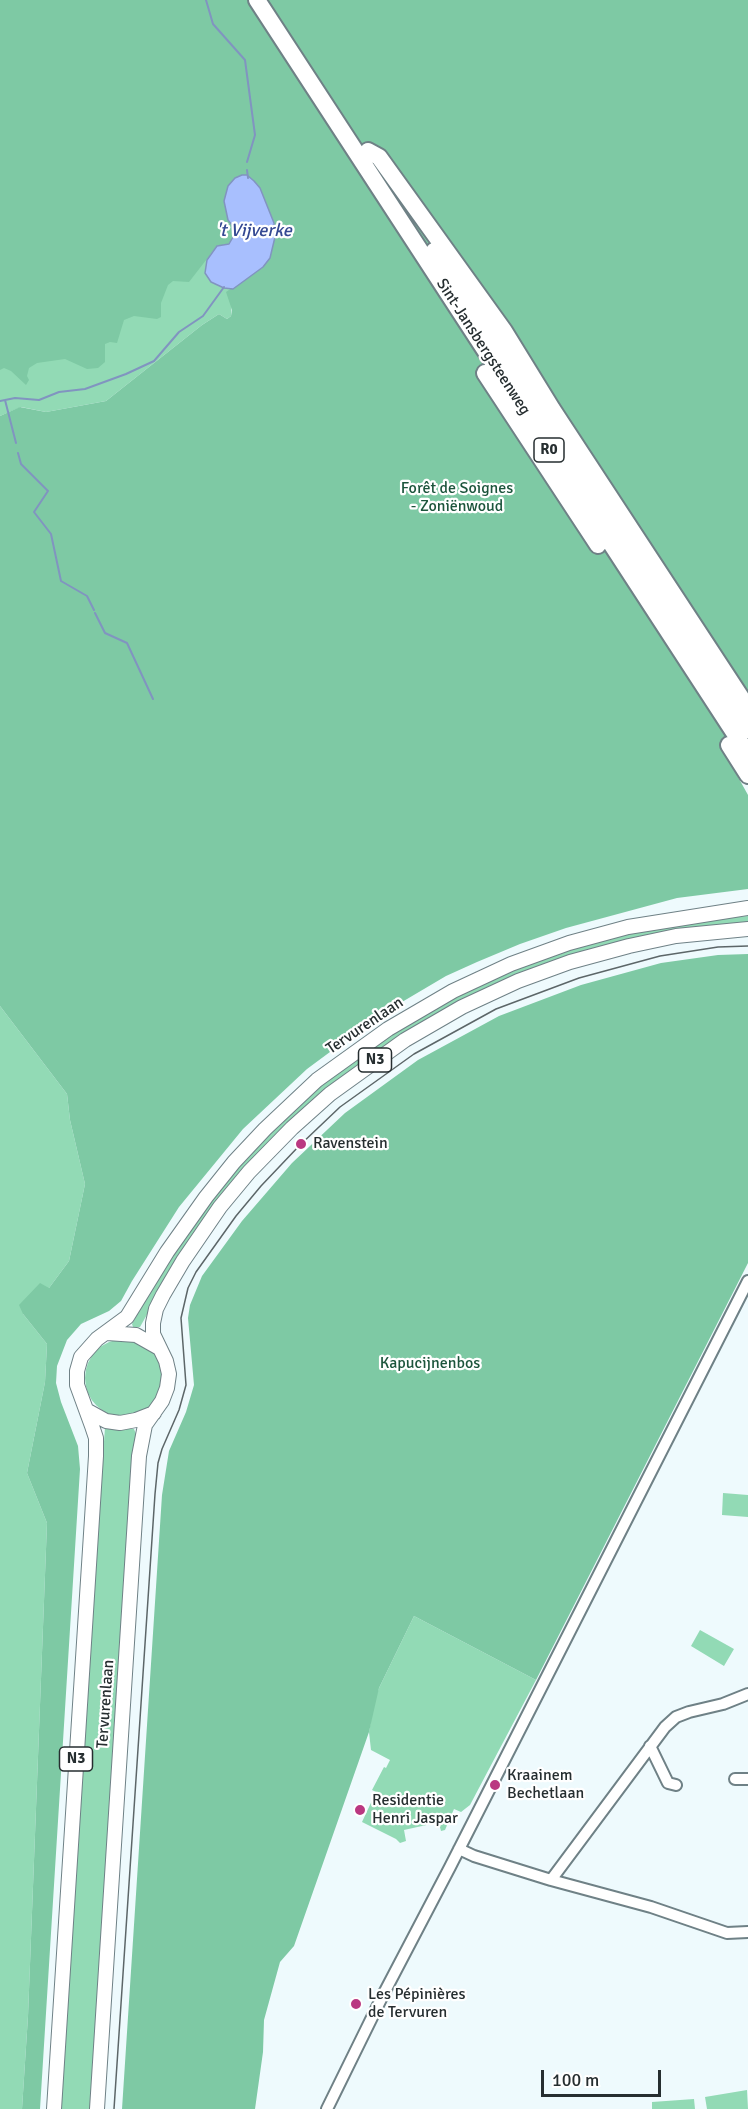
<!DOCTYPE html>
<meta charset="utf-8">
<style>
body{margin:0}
#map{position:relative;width:748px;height:2109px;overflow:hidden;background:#eefafd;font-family:Signika,sans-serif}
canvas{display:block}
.scale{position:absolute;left:541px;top:2070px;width:120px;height:27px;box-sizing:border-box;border:3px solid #262e30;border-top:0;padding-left:8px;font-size:18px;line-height:21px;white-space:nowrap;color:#262e30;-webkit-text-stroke:4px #fff;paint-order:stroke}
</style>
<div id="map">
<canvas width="748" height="2109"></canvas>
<div class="scale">100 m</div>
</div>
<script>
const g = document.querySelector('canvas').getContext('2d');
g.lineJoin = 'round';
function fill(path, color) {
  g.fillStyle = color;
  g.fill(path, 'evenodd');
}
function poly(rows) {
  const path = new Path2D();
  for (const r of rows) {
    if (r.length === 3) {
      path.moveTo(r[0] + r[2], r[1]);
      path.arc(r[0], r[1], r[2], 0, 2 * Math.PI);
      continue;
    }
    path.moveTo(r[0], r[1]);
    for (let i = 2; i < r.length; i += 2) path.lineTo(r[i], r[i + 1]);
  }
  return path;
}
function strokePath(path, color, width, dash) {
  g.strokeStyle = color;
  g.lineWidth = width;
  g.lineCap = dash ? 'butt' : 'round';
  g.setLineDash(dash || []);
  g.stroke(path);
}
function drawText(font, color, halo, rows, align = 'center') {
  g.font = font + ' Signika,sans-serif';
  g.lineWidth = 4.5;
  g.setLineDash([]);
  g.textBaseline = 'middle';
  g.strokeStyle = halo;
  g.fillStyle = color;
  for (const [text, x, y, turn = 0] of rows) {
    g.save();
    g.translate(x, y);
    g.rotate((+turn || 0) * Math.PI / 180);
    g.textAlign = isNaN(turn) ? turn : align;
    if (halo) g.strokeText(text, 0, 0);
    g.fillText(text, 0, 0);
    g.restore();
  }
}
const green = poly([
 [207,178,211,282,224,288,233,289,231,316,227,319,219,314,202,325,106,401,46,412,21,407,0,416,0,225],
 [748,916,748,923,728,925,482,992,279,1134,158,1295,140,1327,133,1327,132,1324,140,1309,163,1268,191,1225,247,1155,326,1080,392,1032,483,982,546,956,624,934,707,919],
 [0,1006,67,1094,70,1120,85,1184,69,1261,49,1288,23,1314,47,1344,45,1382,27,1473,47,1523,28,2016,22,2109,0,2109],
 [124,1378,39],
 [105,1427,134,1429,136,1434,92,2109,59,2109],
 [723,1493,748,1495,748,1517,722,1515],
 [414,1616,536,1680,470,1805,461,1812,454,1809,445,1830,441,1831,438,1820,431,1822,431,1824,404,1830,406,1841,400,1843,396,1839,362,1822,376,1792,372,1790,384,1767,386,1768,390,1760,371,1750,369,1732,374,1702,379,1688],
 [700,1630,734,1649,724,1666,691,1646],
 [747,2090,748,2109,707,2109,705,2097],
 [694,2099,695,2109,652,2109,652,2102]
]);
const forest = poly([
 [0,0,748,0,748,757,733,768,748,795,748,889,677,898,566,928,520,944,477,962,446,976,380,1015,307,1069,243,1129,179,1207,132,1281,121,1301,109,1311,81,1324,67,1340,57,1366,56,1383,61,1402,78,1446,80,1469,40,2109,22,2109,28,2016,47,1523,27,1473,45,1382,47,1344,23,1314,19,1305,40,1283,49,1288,69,1261,85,1184,70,1120,67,1094,0,1006,0,416,20,407,46,412,106,401,202,325,219,314,227,319,231,316,232,310,226,292,263,267,274,223,260,188,254,181,228,220,232,225,233,237,229,244,217,246,189,282,173,281,168,285,161,303,161,317,157,319,134,316,124,320,117,343,110,342,105,344,105,362,98,368,87,369,65,359,37,363,29,368,27,376,29,380,26,385,11,371,4,368,0,370],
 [748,954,748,1263,536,1680,414,1616,379,1688,369,1732,294,1946,280,1962,264,2020,263,2052,255,2109,122,2109,162,1495,169,1451,186,1412,194,1385,188,1318,190,1305,202,1276,242,1221,292,1163,345,1113,418,1060,499,1016,581,985,661,963,718,955]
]);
const water = poly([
 [242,175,247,175,254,181,260,188,274,223,275,237,270,258,263,267,233,289,224,288,211,282,205,273,207,260,217,246,229,244,233,237,232,225,228,220,224,201,228,186,235,178,242,175]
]);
const stream = poly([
 [206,0,213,24,245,60,255,135,247,162],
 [247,170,248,178],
 [5,400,16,443],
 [0,401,15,398,39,400,59,392,85,389,126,374,154,361,179,332,203,316,224,287],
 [18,453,21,464,48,491,34,512,51,534,61,581,87,596,94,610],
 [95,613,105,633,127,643,153,699]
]);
const minor = poly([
 [650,1746,668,1783,676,1785],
 [735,1779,748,1779],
 [459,1849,474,1856,551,1880,651,1907,727,1933,748,1932],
 [551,1880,665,1727,676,1717,689,1712,723,1704,748,1694],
 [327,2109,383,1995,450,1867,748,1281]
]);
const major = poly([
 [107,1333,136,1335,159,1348],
 [88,1411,106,1421,120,1423,136,1420,154,1413],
 [54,2109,96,1456,96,1438,92,1426,77,1385,77,1371,81,1357,97,1339,127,1317,167,1252,206,1197,234,1162,265,1129,317,1080,388,1029,453,991,511,964,569,943,628,927,748,908],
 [97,2109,139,1456,145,1425,162,1401,167,1388,169,1374,166,1361,153,1334,153,1323,156,1309,163,1295,183,1261,220,1207,249,1172,292,1128,330,1094,405,1040,462,1007,518,981,570,962,629,946,676,936,748,929]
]);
const highway = poly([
 [257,0,748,754],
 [368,151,379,157,504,331,552,409,748,708],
 [434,251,748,730],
 [485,373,598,545],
 [729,745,748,775]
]);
const tram = poly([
 [114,2109,155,1494,158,1463,162,1449,179,1410,186,1385,181,1318,188,1288,196,1272,236,1216,261,1186,299,1146,340,1107,414,1054,496,1009,579,978,660,956,718,947,748,946]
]);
const markers = [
 [301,1144,6,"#ba3881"],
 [495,1785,6,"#ba3881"],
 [360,1810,6,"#ba3881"],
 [356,2004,6,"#ba3881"]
];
const shields = [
 [549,450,30],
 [375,1060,33],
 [76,1759,33]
];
const shieldNames = [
 ["R0",549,450],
 ["N3",375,1060],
 ["N3",76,1759]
];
const streetNames = [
 ["Sint-Jansbergsteenweg",483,347,57],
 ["Tervurenlaan",365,1026,-34],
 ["Tervurenlaan",106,1704,-86]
];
const parkNames = [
 ["Forêt de Soignes",457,489],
 ["- Zoniënwoud",457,507],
 ["Kapucijnenbos",430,1364]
];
const poiNames = [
 ["Ravenstein",313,1144],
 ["Kraainem",507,1776],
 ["Bechetlaan",507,1794],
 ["Residentie",372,1801],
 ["Henri Jaspar",372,1819],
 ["Les Pépinières",368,1995],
 ["de Tervuren",368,2013]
];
const waterNames = [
 ["'t Vijverke",254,231]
];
fill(green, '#92dab5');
fill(forest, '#7ec9a4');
fill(water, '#a8bffe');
strokePath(water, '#8194c0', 1.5);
strokePath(stream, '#8194c0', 2);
strokePath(minor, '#6f8186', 14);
strokePath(major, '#6f8186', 16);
strokePath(highway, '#6f8186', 20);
strokePath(minor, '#fff', 10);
strokePath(major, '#fff', 14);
strokePath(highway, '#fff', 16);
strokePath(tram, '#5c6668', 1.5);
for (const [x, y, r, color] of markers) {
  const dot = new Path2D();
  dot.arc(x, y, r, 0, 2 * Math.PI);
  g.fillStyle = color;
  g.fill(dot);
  strokePath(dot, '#fff', 2);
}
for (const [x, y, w] of shields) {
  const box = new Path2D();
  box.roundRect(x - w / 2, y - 12, w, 24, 4.5);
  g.fillStyle = '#fff';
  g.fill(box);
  strokePath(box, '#262e30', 1.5);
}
drawText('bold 15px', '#262e30', null, shieldNames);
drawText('16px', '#262e30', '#fff', streetNames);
drawText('16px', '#1c553c', '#fff', parkNames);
drawText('16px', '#262e30', '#fff', poiNames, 'left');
drawText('italic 18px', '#354993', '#fff', waterNames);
</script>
